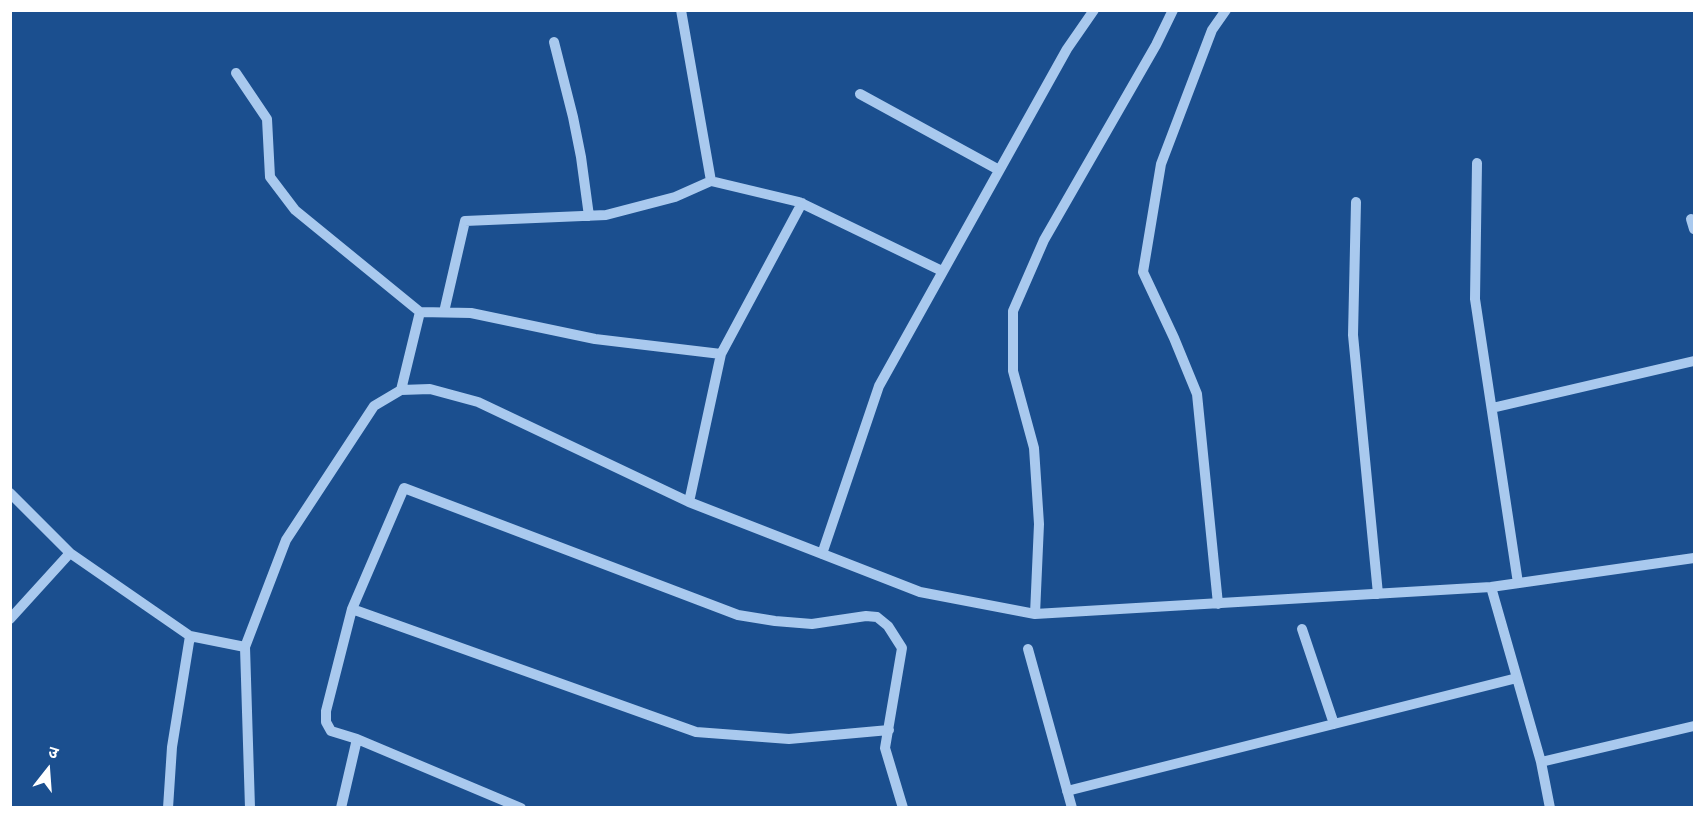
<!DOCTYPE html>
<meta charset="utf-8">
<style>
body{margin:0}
#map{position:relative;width:1705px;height:818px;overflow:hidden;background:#1b4f8f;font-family:Jost,"Noto Sans Devanagari",sans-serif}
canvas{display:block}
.frame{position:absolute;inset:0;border:12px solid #fff;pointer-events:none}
.north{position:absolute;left:18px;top:740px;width:60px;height:60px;-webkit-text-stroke:4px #1b4f8f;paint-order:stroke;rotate:17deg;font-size:16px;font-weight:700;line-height:24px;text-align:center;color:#fff}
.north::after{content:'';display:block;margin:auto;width:21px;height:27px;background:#fff;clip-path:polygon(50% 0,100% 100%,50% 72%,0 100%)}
</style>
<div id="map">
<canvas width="1705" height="818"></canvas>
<div class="frame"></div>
<div class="north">उ</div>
</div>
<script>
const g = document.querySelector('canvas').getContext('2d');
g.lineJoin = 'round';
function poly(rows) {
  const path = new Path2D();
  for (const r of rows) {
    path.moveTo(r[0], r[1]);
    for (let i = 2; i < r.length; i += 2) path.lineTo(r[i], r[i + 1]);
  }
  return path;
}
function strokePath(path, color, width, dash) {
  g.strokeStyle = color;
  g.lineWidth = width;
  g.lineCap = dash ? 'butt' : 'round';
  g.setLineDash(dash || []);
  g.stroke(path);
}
const minor = poly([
 [681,10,711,181],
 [554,42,573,117,581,157,589,216],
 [236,73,267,119,270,177,295,210,420,312,401,390],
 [860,94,999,170],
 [1477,163,1475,299,1518,583],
 [1356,202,1353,335,1378,594],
 [1691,219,1694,229],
 [420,312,471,313,595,339,721,354],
 [444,312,465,221,606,215,675,197,711,181,799,202,942,271],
 [1492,408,1694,361],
 [10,493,70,553,190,636,245,647],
 [689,502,721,354,802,203],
 [822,554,879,386,1067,49,1094,10],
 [1491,587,1541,762,1550,808],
 [1218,604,1197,394,1174,338,1143,272,1161,164,1212,30,1226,10],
 [352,609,696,732,789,739,889,730],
 [1035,614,1039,524,1034,448,1013,371,1013,311,1044,240,1156,45,1173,10],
 [10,619,70,553],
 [1302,629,1334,724],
 [1028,649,1072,808],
 [1541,762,1694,726],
 [1067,791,1517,678],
 [168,808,172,747,190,636],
 [250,808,245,647,286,540,374,406,401,390,430,389,478,402,689,502,920,592,1035,614,1491,587,1694,558],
 [341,808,357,739],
 [521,808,357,739,331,731,326,722,326,711,352,609,404,488,738,615,775,621,812,624,866,616,877,617,888,626,902,648,885,748,903,808]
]);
strokePath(minor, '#a9c9ee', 10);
</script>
